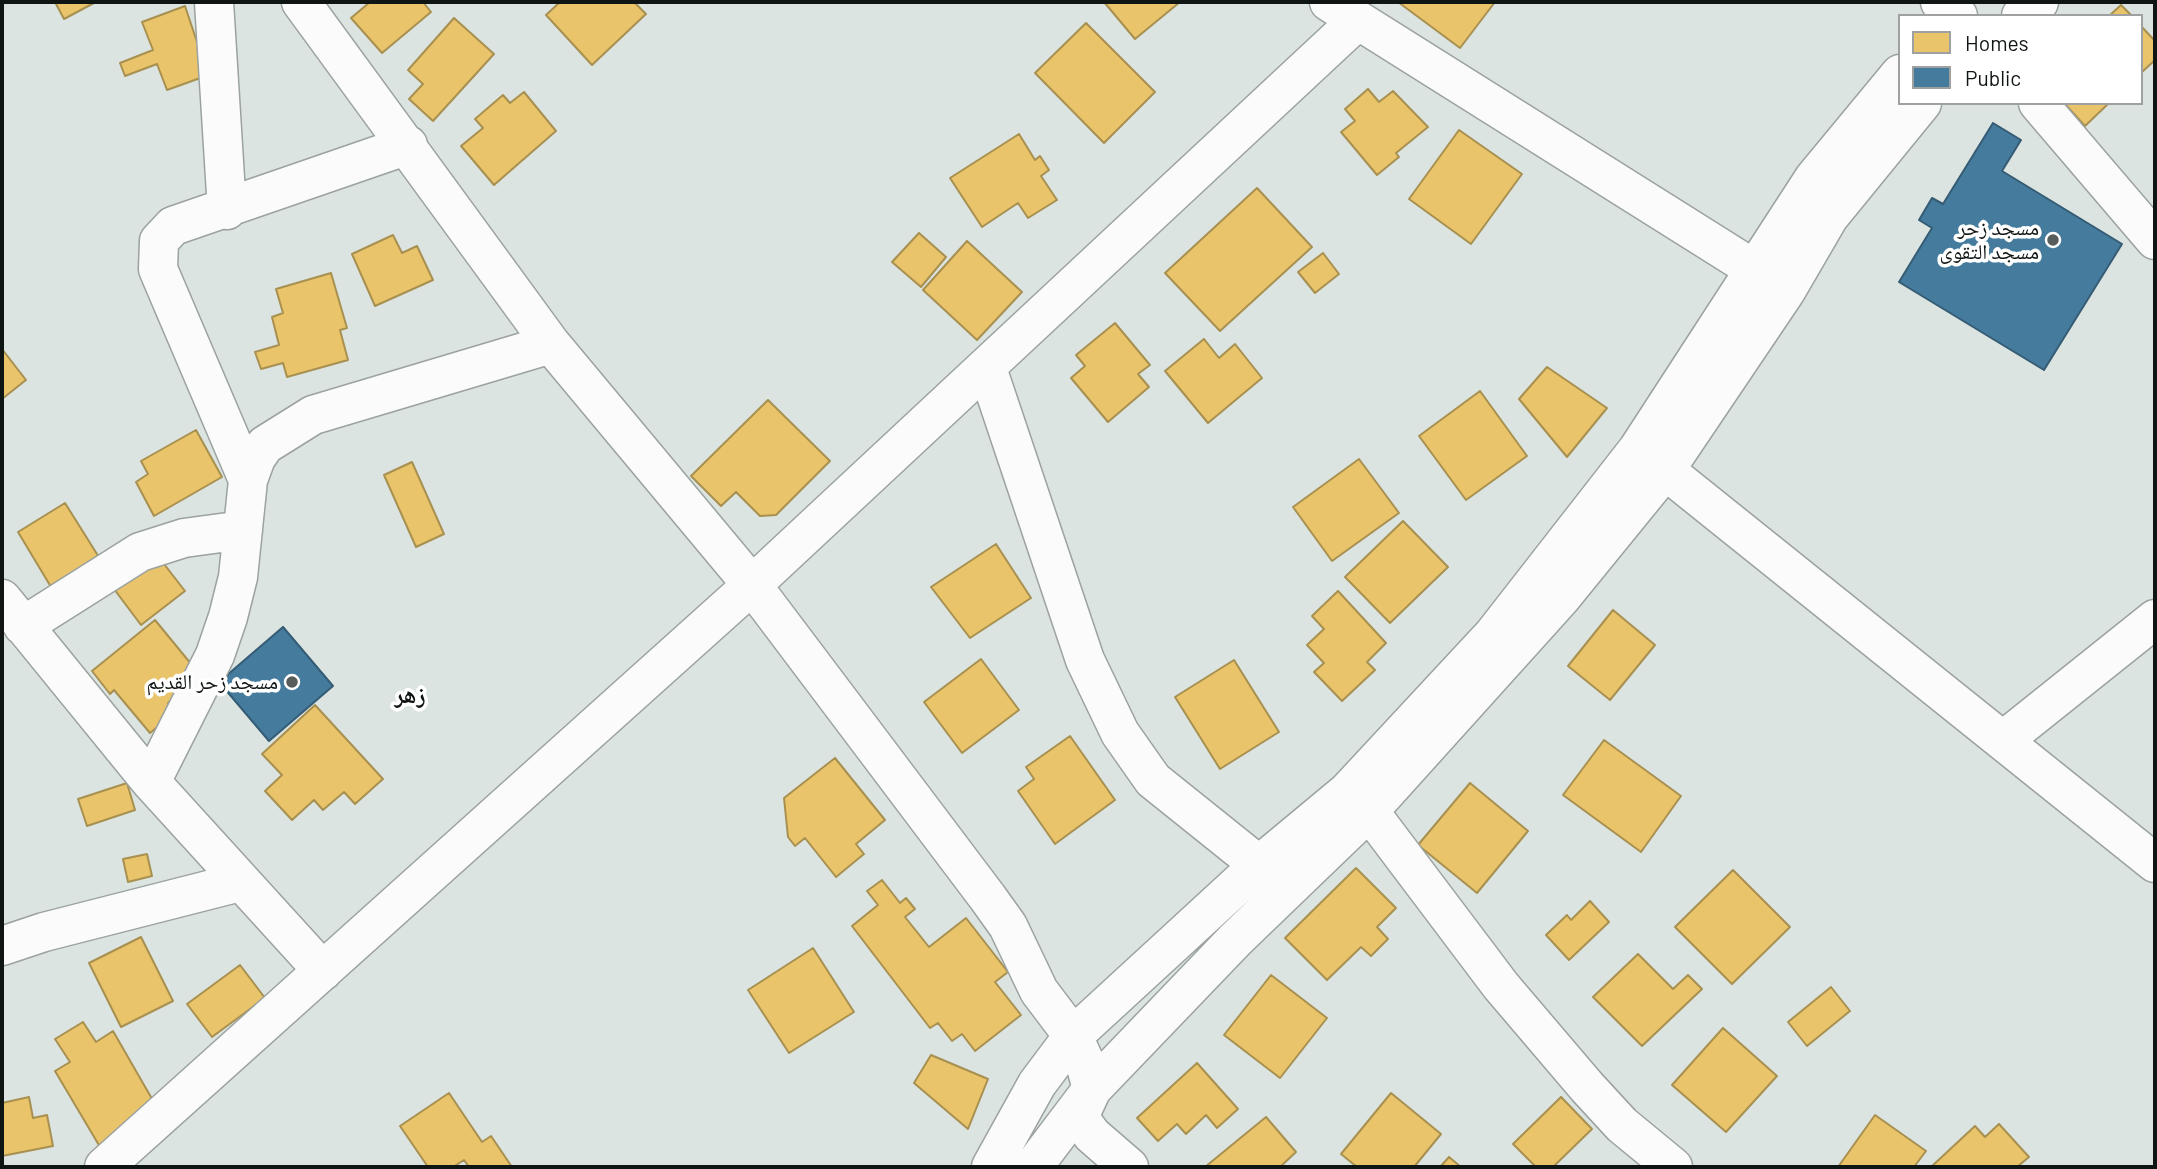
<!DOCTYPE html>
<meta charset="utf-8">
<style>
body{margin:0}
#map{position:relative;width:2157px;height:1169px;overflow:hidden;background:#dbe4e0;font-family:Barlow,sans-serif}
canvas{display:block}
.frame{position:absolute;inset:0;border:4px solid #0f1513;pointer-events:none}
.legend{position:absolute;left:1898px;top:14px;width:245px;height:91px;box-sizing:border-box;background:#fff;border:2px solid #9fa1a1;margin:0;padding:9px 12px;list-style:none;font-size:21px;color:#0f1513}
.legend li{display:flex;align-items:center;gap:14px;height:35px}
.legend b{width:35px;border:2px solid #9fa1a1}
</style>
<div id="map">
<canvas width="2157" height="1169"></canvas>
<div class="frame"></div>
<ul class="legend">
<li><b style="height:19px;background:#e9c46a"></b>Homes</li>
<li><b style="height:19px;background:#457b9d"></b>Public</li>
</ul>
</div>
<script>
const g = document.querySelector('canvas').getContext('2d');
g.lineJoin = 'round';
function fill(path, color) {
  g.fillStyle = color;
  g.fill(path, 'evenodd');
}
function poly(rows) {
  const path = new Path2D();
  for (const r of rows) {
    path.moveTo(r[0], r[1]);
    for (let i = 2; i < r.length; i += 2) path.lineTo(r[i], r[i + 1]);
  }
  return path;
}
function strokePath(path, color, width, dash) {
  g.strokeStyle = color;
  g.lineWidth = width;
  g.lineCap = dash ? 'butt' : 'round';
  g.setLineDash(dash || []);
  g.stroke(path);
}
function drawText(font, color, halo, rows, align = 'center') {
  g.font = font + ' Barlow,"Noto Naskh Arabic",sans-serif';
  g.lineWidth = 7;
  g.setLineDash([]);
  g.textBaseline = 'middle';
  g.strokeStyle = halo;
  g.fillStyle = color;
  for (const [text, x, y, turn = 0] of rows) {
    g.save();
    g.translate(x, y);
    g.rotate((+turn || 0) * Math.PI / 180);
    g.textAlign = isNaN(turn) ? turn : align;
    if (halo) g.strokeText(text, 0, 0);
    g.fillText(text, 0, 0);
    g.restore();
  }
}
const homes = poly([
 [55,2,94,2,94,3,64,19,55,2],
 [370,2,423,2,431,12,382,53,351,18,370,2],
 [560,2,634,2,646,14,592,65,546,15,560,2],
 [1104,2,1180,2,1135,39,1104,2],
 [1398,2,1495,2,1460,48,1398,2],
 [2121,5,2132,16,2109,16,2121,5],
 [185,6,198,45,217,72,167,90,157,64,125,76,120,63,153,50,142,22,185,6],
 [454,18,494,54,433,121,409,99,423,84,408,70,454,18],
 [1086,23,1155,92,1104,143,1035,73,1086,23],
 [2141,26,2155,41,2155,60,2141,73,2141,26],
 [1368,89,1379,102,1393,91,1428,127,1396,153,1399,157,1377,175,1341,132,1355,121,1345,109,1368,89],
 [524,92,556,131,494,185,461,146,483,128,475,119,503,95,510,103,524,92],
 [2064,103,2109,103,2085,126,2064,103],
 [1459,130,1522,174,1471,244,1409,199,1459,130],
 [1019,134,1035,160,1040,156,1049,170,1041,176,1057,200,1028,218,1018,203,982,227,950,178,1019,134],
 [1257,188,1312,247,1220,331,1165,273,1257,188],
 [919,233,946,257,921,287,892,262,919,233],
 [393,235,402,253,417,246,433,280,375,306,352,254,393,235],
 [967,241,1022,292,977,340,923,290,967,241],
 [1323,253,1339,274,1315,293,1298,272,1323,253],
 [331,273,347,328,340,330,348,360,287,377,283,363,261,369,255,352,279,345,272,317,283,313,276,289,331,273],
 [1115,323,1150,365,1138,374,1149,387,1108,422,1071,378,1085,366,1076,355,1115,323],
 [1204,339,1219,358,1235,344,1262,378,1208,423,1165,371,1204,339],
 [2,349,26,380,2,399,2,349],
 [1547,367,1607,408,1567,457,1519,399,1547,367],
 [1480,391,1527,456,1466,500,1419,436,1480,391],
 [768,400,830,461,776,515,760,516,736,492,721,506,691,476,768,400],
 [196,430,222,477,154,516,136,482,148,474,141,461,196,430],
 [1359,459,1399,513,1332,561,1293,507,1359,459],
 [412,462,444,534,416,547,384,475,412,462],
 [65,503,102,562,54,592,18,532,65,503],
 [1403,521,1448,567,1390,623,1345,577,1403,521],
 [996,544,1031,598,970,638,931,587,996,544],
 [157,555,185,591,141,625,114,589,157,555],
 [1338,591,1386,643,1367,662,1375,670,1342,701,1314,672,1324,663,1307,645,1324,629,1312,616,1338,591],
 [1613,610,1655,645,1610,700,1568,666,1613,610],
 [155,620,201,676,168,703,176,712,150,733,114,690,110,694,92,671,155,620],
 [981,659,1019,710,962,753,924,702,981,659],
 [1234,660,1279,732,1220,769,1175,697,1234,660],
 [315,705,383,779,355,804,344,792,323,810,314,800,292,820,265,791,282,775,262,754,315,705],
 [1070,736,1115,800,1055,844,1018,791,1034,779,1026,767,1070,736],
 [1604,740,1681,796,1641,852,1563,795,1604,740],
 [835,758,885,820,856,844,864,854,836,877,805,838,795,846,788,837,784,798,835,758],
 [127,783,135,810,87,826,78,799,127,783],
 [1470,783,1528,831,1477,893,1418,845,1470,783],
 [147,854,152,876,128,882,123,859,147,854],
 [1356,868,1396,908,1377,927,1388,939,1371,956,1361,947,1327,980,1285,938,1356,868],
 [1733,870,1790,927,1732,984,1675,927,1733,870],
 [882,880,900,903,906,898,915,909,905,917,929,947,966,918,1008,972,995,982,1021,1015,975,1051,962,1034,952,1041,938,1023,930,1028,852,926,878,905,867,891,882,880],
 [1590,901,1609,922,1569,960,1546,935,1567,915,1571,920,1590,901],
 [141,937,173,1001,121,1027,89,963,141,937],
 [813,948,854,1012,789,1053,748,990,813,948],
 [1638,954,1673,989,1688,975,1702,989,1642,1046,1593,997,1638,954],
 [240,965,265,998,212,1037,187,1004,240,965],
 [1271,975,1327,1018,1280,1078,1224,1035,1271,975],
 [1831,987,1850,1011,1807,1046,1788,1022,1831,987],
 [83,1022,96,1042,113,1031,159,1111,103,1152,55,1071,70,1062,55,1039,83,1022],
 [1723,1028,1777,1076,1726,1132,1672,1085,1723,1028],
 [931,1055,988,1079,968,1129,914,1083,931,1055],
 [1197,1063,1238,1109,1217,1128,1206,1115,1186,1134,1177,1124,1158,1141,1137,1118,1197,1063],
 [449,1093,482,1142,491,1136,512,1167,469,1167,464,1160,453,1167,428,1167,400,1126,449,1093],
 [1391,1093,1441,1134,1414,1167,1357,1167,1341,1154,1391,1093],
 [29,1097,33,1118,47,1115,53,1146,2,1156,2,1103,29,1097],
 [1561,1097,1592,1129,1553,1167,1536,1167,1513,1144,1561,1097],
 [1875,1115,1926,1151,1914,1167,1838,1167,1875,1115],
 [1266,1117,1296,1152,1280,1167,1205,1167,1266,1117],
 [1999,1124,2029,1157,2017,1167,1931,1167,1975,1126,1985,1137,1999,1124],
 [1449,1157,1461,1167,1440,1167,1449,1157]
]);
const public = poly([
 [1993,123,2021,140,2002,171,2122,244,2044,370,1899,282,1932,228,1919,220,1932,198,1943,204,1993,123],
 [283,627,333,686,269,741,219,682,283,627]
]);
const minor = poly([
 [214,2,227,210],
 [301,2,551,344,752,585,988,898,1008,926,1039,991,1073,1036,1084,1060,1092,1089,1079,1117,1092,1135,1129,1167],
 [1329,2,1776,283],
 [1940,2,1958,16],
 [2021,16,2039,2],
 [2038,103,2155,240],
 [987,368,1085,660,1120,733,1153,780,1259,865],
 [1645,454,2155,863],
 [248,480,158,269,159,241,173,226,408,145],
 [2,599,151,782,323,971],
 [23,626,140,552,184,538,243,530],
 [2005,739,2155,619],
 [151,782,215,655,228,617,238,577,248,480,256,458,265,445,313,415,551,344],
 [1352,795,1369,811,1501,986,1587,1087,1622,1125,1673,1167],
 [2,946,44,932,240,882],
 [104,1167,752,585,1357,21],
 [991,1167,1037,1084,1073,1036,1259,865,1348,791,1493,635,1638,449,1814,178,1900,74],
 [1033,1167,1092,1089,1235,940,1369,811,1561,598,1666,469,1786,291,1829,217,1922,103]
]);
const markers = [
 [2053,240,7,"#565d5b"],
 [292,682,7,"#565d5b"]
];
const poiNames = [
 ["مسجد زحر",2039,228],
 ["مسجد التقوى",2039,252],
 ["مسجد زحر القديم",278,682]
];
const quarterNames = [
 ["زهر",410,695]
];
fill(homes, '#e9c46a');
strokePath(homes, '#a89050', 2);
fill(public, '#457b9d');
strokePath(public, '#355c74', 2);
strokePath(minor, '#9ba29f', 41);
strokePath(minor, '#fafbfa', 38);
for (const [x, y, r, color] of markers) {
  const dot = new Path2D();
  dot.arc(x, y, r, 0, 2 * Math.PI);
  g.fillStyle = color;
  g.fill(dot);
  strokePath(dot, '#fff', 2.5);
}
drawText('21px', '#0f1513', '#fff', poiNames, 'right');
drawText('bold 24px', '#0f1513', '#fff', quarterNames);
</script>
